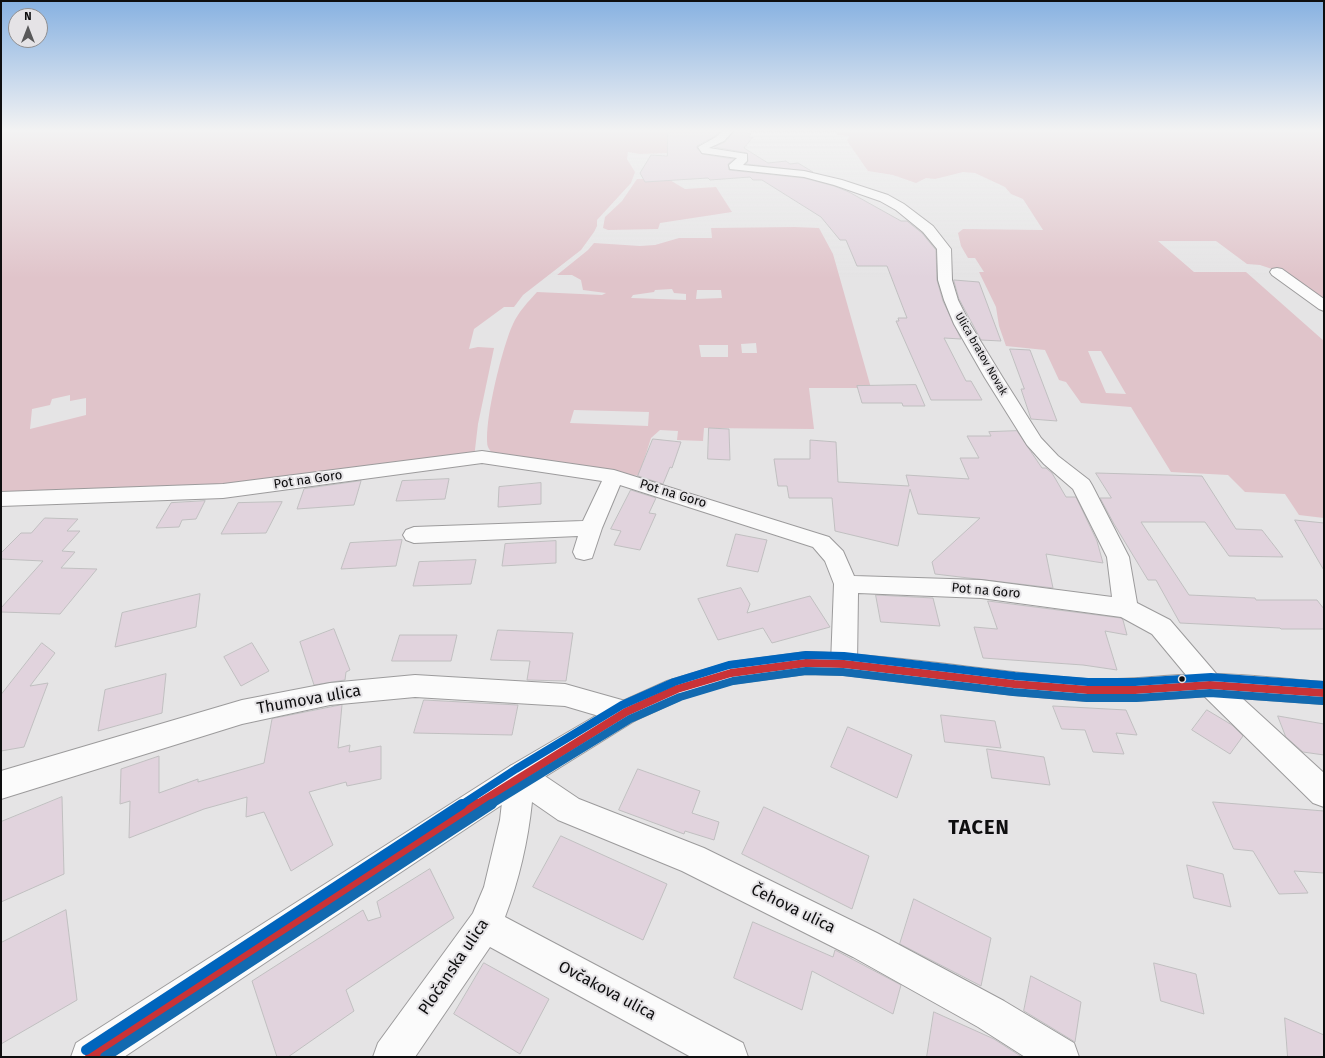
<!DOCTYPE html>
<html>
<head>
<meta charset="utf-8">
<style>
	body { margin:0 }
	#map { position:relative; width:1325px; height:1058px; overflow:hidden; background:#e5e4e5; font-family:"Fira Sans",sans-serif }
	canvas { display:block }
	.frame { position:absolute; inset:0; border:2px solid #0e0e0f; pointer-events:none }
	.north { position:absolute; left:8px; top:8px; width:40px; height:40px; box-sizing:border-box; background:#e5e3e6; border:1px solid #8f8e90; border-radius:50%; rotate:0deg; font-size:11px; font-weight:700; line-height:16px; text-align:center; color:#0e0e0f }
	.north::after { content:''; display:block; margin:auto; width:14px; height:18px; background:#59595a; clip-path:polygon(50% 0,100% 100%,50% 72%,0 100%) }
</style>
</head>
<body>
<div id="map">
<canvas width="1325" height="1058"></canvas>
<div class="frame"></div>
<div class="north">N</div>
</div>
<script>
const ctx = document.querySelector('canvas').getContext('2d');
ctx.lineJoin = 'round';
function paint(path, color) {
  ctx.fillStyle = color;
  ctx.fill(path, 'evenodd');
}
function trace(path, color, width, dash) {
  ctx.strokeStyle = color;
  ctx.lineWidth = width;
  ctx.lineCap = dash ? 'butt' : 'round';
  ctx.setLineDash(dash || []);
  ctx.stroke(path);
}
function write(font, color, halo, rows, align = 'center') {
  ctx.font = font + ' "Fira Sans",sans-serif';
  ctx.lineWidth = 4;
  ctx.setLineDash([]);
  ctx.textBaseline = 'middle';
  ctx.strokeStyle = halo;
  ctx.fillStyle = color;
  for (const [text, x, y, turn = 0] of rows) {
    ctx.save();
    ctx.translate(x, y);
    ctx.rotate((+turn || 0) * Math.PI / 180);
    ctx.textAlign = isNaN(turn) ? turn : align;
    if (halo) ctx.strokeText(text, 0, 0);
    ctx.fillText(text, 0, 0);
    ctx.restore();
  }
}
paint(new Path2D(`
	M1,130H725L708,136L716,138L712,141H701L669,153L640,154L628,152L627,159L635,172L631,183L597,220V226L594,232L581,250L523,295L514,307H504L474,329L469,349L478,347L494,348L478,424L474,458L226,490L1,500ZM70,395V401L86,398V415L30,429L32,409L50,405L52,399Z
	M837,130H1324V302L1278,271L1260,265L1247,264L1216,241H1158L1194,272H1246L1324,341V518L1299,515L1285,494L1245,492L1228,475L1171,472L1131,407L1081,403L1066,382L1059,380L1045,350L1006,346L999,326L996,307L979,272H984L975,258H968L961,246L958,233L963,229L1043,230L1023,199L1011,194L1005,187L975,173L963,172L935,179L926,178L916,183L893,175L868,171L847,141L849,136L837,135ZM1088,351H1101L1126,394L1106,393Z
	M637,179H668L685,189L716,187L732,212L660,223L658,229L608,230L603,228L605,217L622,201Z
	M794,227L819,228L833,254L871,388H809L814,429L704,428L703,441L677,440L678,431L660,430L651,438L639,476L493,454C491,452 489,449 488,447C483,424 503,345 513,324C519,311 528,302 537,292L602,295L606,293L583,290L581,280L572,275H557L588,250L594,243L640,246L655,245L679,238H712L711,228ZM672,289L674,293L686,294V300L631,298L633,295L654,292L655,290ZM697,290H721L722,298L696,299ZM756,343L757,353H742L741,344ZM699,345H728V357H701ZM574,410L649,412L648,426L570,423Z`), '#e0c4ca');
const building = new Path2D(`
	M668,130H721L715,136L697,146V148L702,154L734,159L728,164L729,170L804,178L834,186L849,192L901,221H907L922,233L936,250L937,280L943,301L961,339L944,338L966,381H971L982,400H931L896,321H899L898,318H907L887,266H857L846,240H840L821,217L762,180H753L750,177L710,180L708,178L645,182L640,173L651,155L667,156Z
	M735,130H749L747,133H751L749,137H753L744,148L768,163L786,161L790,164L798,163L813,172L746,164L748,161L747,153L714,147L725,142Z
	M954,280L979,282L1001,341L981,340L959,299Z
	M1010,349L1030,350L1057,421L1031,419L1021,389H1024Z
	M916,385L925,406H903L902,403H862L857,386Z
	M709,428L729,429L730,460L708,459Z
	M1017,431L1042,468H1046L1052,473L1066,497H1076L1097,541L1103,563L1046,554L1053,588L935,574L932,562L980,518L918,514L910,489L898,546L835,531L832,498H789L787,486H778L774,459H810V440L836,442L838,482L909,486L906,475L969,479L960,458H979L967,436H991L989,432Z
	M653,439L681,442L672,468L670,467L663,484L638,476Z
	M1096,473L1202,476L1236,529L1262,530L1283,557L1229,556L1205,522H1141L1189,595L1255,598L1256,600H1317L1324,609V629H1281L1280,628L1180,623L1156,580H1148L1114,524L1100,498H1111Z
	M449,479L445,499L396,501L402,481Z
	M361,481L354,505L297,509L304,489Z
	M541,483V504L498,507L499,487Z
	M631,490L656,498L649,513L656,514L640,550L614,545L621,531L611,529Z
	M205,501L196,519L182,520L179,527L156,528L171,503Z
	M282,502L266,533L221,534L238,503Z
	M45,518L78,519L67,531H80L62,551L75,552L61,568L97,569L60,614L1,612V608L43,561L1,559V553L21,533H31Z
	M1295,520L1324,523V570Z
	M736,534L767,540L758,572L727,566Z
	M402,540L396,566L341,569L350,543Z
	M556,541V563L502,566L505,544Z
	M476,560L471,584L413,586L419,562Z
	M741,588L750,604L747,613L810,596L830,627L772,643L763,628L718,640L698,599Z
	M200,594L196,627L115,647L122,613Z
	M876,595L933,598L940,626L881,622Z
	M988,601L1121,618L1123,620L1127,635L1105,631L1117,670L1083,665L983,658L974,627L997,629Z
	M334,629L350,670L346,672L345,680L314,685L300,642Z
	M498,630L573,633L566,681L527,680L530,661L491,660Z
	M400,635H457L451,661H392Z
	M42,643L55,653L30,686L48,683L24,747L1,751V695Z
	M252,643L269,671L241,686L224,657Z
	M166,674L162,713L98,731L105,690Z
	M424,700L518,705L512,735L414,733Z
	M342,705L338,748L350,745L349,752L381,746V779L347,786L346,782L309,792L333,845L291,871L264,812L246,817L247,797L204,809L129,838L130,801L120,804L121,769L159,756V793L198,779V782L264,763L272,719Z
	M1053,706L1126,710L1137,735L1116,733L1124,754L1093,752L1085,730L1062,729Z
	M1207,710L1232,725L1243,736L1230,754L1192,730Z
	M941,715L995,721L1001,748L945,742Z
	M1278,716L1324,724V755L1303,752L1286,737Z
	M848,727L912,755L897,798L831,767Z
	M987,749L1044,757L1050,785L992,778Z
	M638,769L700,791L692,813L719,822L714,840L685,831L684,834L619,810Z
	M62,797L64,874L1,902V822Z
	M1213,802L1324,811V873L1294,871L1308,893L1279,894L1253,851L1234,849Z
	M764,807L869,856L852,909L742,854Z
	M561,836L667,884L643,940L533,887Z
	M1187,865L1223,874L1231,907L1194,898Z
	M430,869L454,918L346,990L354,1011L288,1057H277L252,981L363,910L368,921L381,917L377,902Z
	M914,899L991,938L981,986L900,944Z
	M66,910L77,1000L1,1044V943Z
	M753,922L833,957L835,950L901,985L893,1014L812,971L802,1010L734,978Z
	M484,963L549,999L520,1054L454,1014Z
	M1154,963L1196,974L1204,1014L1161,1001Z
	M1031,976L1081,1002L1075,1042L1024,1011Z
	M934,1012L994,1039L1022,1057H927Z
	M1285,1018L1324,1035V1057H1288Z`);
paint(building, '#e1d3dd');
trace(building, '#c0bfc0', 1);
const minor = new Path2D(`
	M723,130H734L724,141L709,148L747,154V161L743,165L804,171L842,180L888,195L904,204L933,226L951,249L952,280L958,300L970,324L1003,378L1041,438L1058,456L1089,480L1092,485L1129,557L1137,603L1170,620L1219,677L1324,773V807L1313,803L1201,693L1152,634L1121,617L981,598L858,593L857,664L853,671L844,675L835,671L831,664L834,584L825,561L813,547L620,485L602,528L592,558L584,560L576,558L573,552L578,536L414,543L406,540L403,535L406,530L414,527L583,521L602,481L482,463L223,498L1,506V492L223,484L482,451L614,470L829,537L843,551L854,576L981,580L1112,597L1107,557L1073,489L1044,464L1027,445L985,378L954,324L944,300L938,280L937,249L923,232L896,210L880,201L834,185L804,177L730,169L729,165L737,158L702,153L698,147L716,137Z
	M1277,268L1282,269L1324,299V311L1319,309L1272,275L1270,272L1272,269Z
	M415,675L565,684L636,704L640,712L636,720L626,724L565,706L415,697L330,705L242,724L1,799V771L242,700L330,683Z
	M520,762L530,766L579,799L704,848L877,933L1004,1001L1074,1043L1079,1057H1025L978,1027L853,957L682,871L558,820L532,802C528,841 519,880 505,917L743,1043L748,1057H691L490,947L415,1057H373L378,1043L473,913L484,887L500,820L505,776L510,766Z`);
const major = new Path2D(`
	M806,652C899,655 992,672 1086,679C1127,681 1168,674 1209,674C1247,674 1286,679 1324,682V704L1210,696L1135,701H1088L1014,695L844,675L806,674L731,684L684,698L636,720L530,786L124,1057H71L76,1043L510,766L616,704L667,681L731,662Z`);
trace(minor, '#9c9b9c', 2);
trace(major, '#9c9b9c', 2);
paint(minor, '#fbfbfb');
paint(major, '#fbfbfb');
trace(new Path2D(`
	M476,805L626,712L677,689L731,673L806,663L844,664L1014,684L1088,690H1135L1210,685L1324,693`), '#c93337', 8);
trace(new Path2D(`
	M90,1057L477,804`), '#c93337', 10);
trace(new Path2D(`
	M490,805L630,719L680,697L733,681L806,671L843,672L1013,692L1087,698H1136L1210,693L1323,701`), '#136ab0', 8);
trace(new Path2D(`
	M105,1057L492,804`), '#136ab0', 10);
trace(new Path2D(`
	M461,805L516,769L622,705L674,682L729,665L806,655L844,656L1015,676L1088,682H1135L1211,677L1324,685`), '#0065bd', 8);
trace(new Path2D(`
	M86,1050L462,804`), '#0065bd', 10);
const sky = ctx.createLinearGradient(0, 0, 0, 278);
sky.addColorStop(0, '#87b1e1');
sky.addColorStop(0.47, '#f3f3f3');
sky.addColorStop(1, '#f3f3f300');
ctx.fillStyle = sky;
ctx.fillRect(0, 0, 1325, 278);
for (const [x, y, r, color] of [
	[1182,679,3.5,"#0e0e0f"]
]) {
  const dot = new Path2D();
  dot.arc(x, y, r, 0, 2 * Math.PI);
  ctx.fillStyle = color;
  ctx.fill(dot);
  trace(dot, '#e5e3e6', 1.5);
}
write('11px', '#0e0e0f', '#e5e3e6', [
	["Ulica bratov Novak",981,354,60]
]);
write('13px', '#0e0e0f', '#e5e3e6', [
	["Pot na Goro",308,480,-8],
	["Pot na Goro",673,494,17],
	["Pot na Goro",986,591,5]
]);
write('16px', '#0e0e0f', '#e5e3e6', [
	["Thumova ulica",309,700,-10],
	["Čehova ulica",793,909,26],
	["Pločanska ulica",454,967,-56],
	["Ovčakova ulica",607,991,28]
]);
ctx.letterSpacing = '1px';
write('bold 20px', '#0e0e0f', '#e5e3e6', [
	["TACEN",979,828]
]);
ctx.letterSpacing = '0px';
</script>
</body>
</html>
